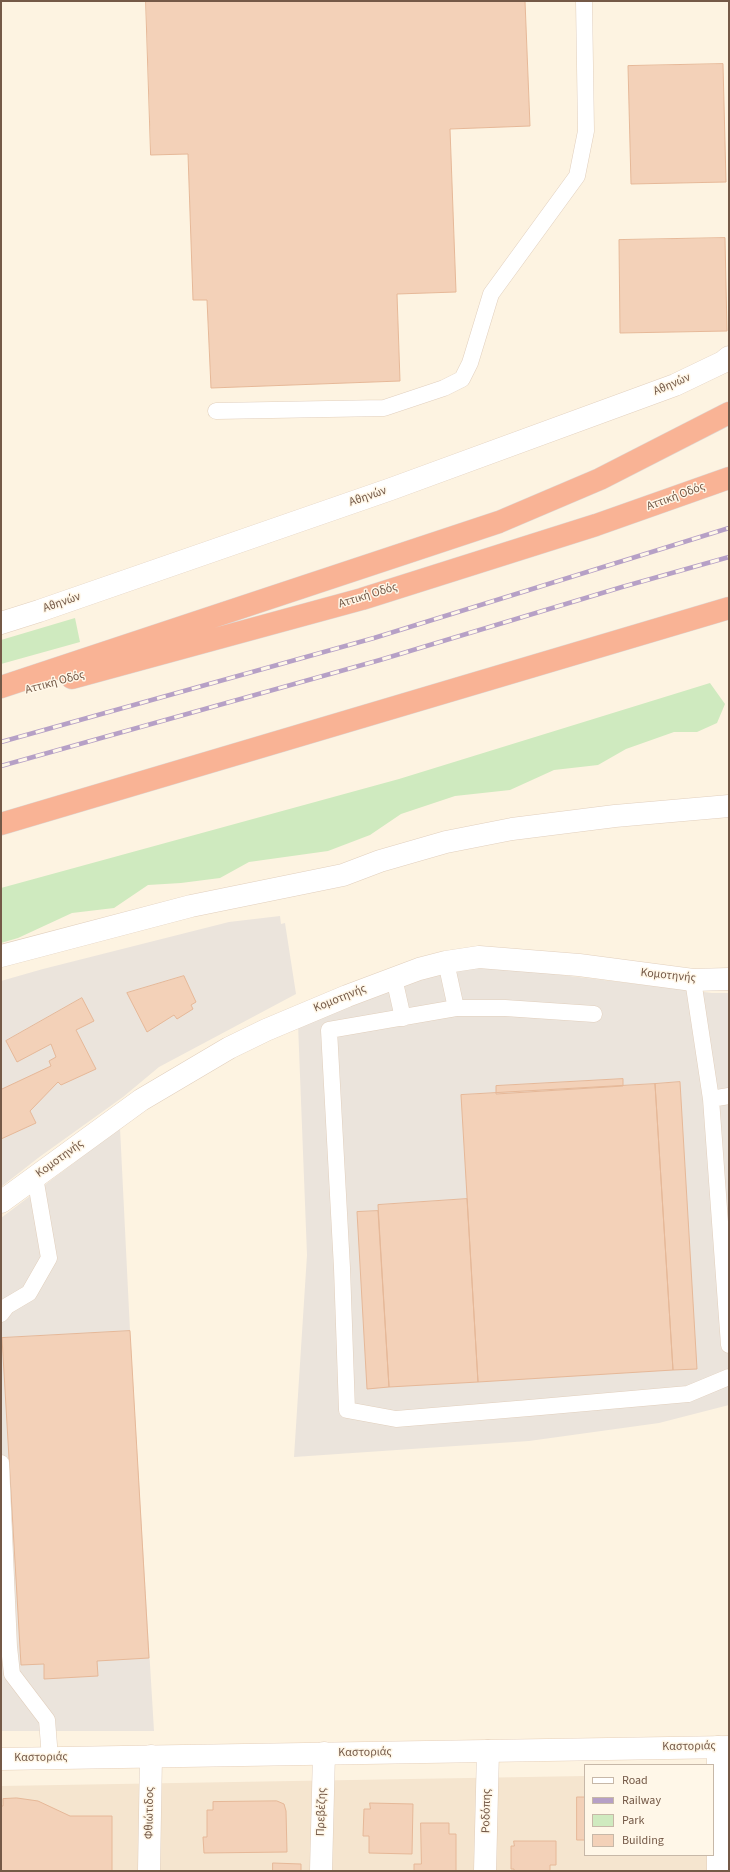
<!DOCTYPE html>
<html>
<head>
<meta charset="utf-8">
<style>
	body { margin:0 }
	#map { position:relative; width:730px; height:1872px; overflow:hidden; background:#fdf3e1; font-family:"Source Sans 3",sans-serif }
	canvas { display:block }
	.frame { position:absolute; inset:0; border:2px solid #745947; pointer-events:none }
	.legend { position:absolute; left:584px; top:1764px; width:130px; height:92px; box-sizing:border-box; background:#fff7e8; border:1px solid #c7b8a8; margin:0; padding:5px 7px; list-style:none; font-size:12px; color:#745947 }
	.legend li { display:flex; align-items:center; gap:8px; height:20px }
	.legend b { width:20px; border:1px solid #c7b8a8 }
</style>
</head>
<body>
<div id="map">
<canvas width="730" height="1872"></canvas>
<div class="frame"></div>
<ul class="legend">
<li><b style="height:5px;background:#fff"></b>Road</li>
<li><b style="height:5px;background:#b6a0c6"></b>Railway</li>
<li><b style="height:11px;background:#cfeabf"></b>Park</li>
<li><b style="height:11px;background:#f3d1b8"></b>Building</li>
</ul>
</div>
<script>
const ctx = document.querySelector('canvas').getContext('2d');
ctx.lineJoin = 'round';
function paint(path, color) {
  ctx.fillStyle = color;
  ctx.fill(path, 'evenodd');
}
function trace(path, color, width, dash) {
  ctx.strokeStyle = color;
  ctx.lineWidth = width;
  ctx.lineCap = dash ? 'butt' : 'round';
  ctx.setLineDash(dash || []);
  ctx.stroke(path);
}
function write(font, color, halo, rows, align = 'center') {
  ctx.font = font + ' "Source Sans 3",sans-serif';
  ctx.lineWidth = 3;
  ctx.setLineDash([]);
  ctx.textBaseline = 'middle';
  ctx.strokeStyle = halo;
  ctx.fillStyle = color;
  for (const [text, x, y, turn = 0] of rows) {
    ctx.save();
    ctx.translate(x, y);
    ctx.rotate((+turn || 0) * Math.PI / 180);
    ctx.textAlign = isNaN(turn) ? turn : align;
    if (halo) ctx.strokeText(text, 0, 0);
    ctx.fillText(text, 0, 0);
    ctx.restore();
  }
}
paint(new Path2D(`
	M585,1776V1855H713L729,1871H1V1786Z`), '#f5e5cf');
paint(new Path2D(`
	M280,916L281,924L285,923L296,994L159,1067L123,1097L38,1158L1,1187V981L43,969L229,922Z
	M486,966L712,993H729V1405L659,1423L529,1441L294,1457L307,1255L298,1024L413,980Z
	M120,1128L130,1331L154,1731H1V1218Z`), '#ebe4dc');
paint(new Path2D(`
	M75,618L80,642L1,664V640Z
	M710,683L725,704L717,723L697,732H674L626,749L598,765L554,770L510,790L455,796L401,814L370,835L328,851L249,862L220,878L181,883L148,885L114,908L72,913L18,938L1,943V888L399,779Z`), '#cfeabf');
const building = new Path2D(`
	M146,1H525L530,126L450,129L456,292L397,294L400,381L211,388L207,300H193L188,154L151,155Z
	M723,64L726,182L631,184L628,66Z
	M725,238L727,331L620,333L619,240Z
	M184,976L196,1002L191,1005L193,1009L177,1019L174,1015L147,1032L127,993Z
	M82,998L94,1021L76,1030L96,1069L61,1085L58,1082L30,1111L36,1123L1,1139V1088L2,1089L51,1066L49,1061L56,1057L51,1044L17,1062L6,1041Z
	M623,1079V1086L496,1094V1086Z
	M680,1082L697,1369L673,1370L655,1084Z
	M655,1084L673,1370L478,1382L461,1095Z
	M467,1199L478,1382L389,1387L378,1205Z
	M378,1211L389,1387L367,1389L357,1212Z
	M130,1331L149,1658L97,1661L98,1676L44,1679V1664L21,1665L2,1338Z
	M577,1797H585V1840H577Z
	M17,1798L38,1801L70,1816H112V1871H1V1806H3V1799Z
	M277,1801L284,1804L286,1811L287,1852L204,1853L203,1837H207V1810H213V1802Z
	M370,1803L413,1804L412,1854L369,1853V1836H363L364,1809H370Z
	M421,1823H449V1834H456V1871H414V1864H421Z
	M514,1841H556V1865H550V1871H514V1869H511V1846H514Z
	M273,1863L301,1864V1871H273Z`);
paint(building, '#f3d1b8');
trace(building, '#e6b898', 1);
const lane = new Path2D(`
	M216,411L384,408L444,388L462,379L470,363L491,294L577,176L586,131L584,1
	M446,962L456,1008
	M394,978L403,1018
	M693,980L711,1099L729,1345
	M594,1014L505,1008H456L329,1030L342,1268L347,1410L396,1419L529,1408L688,1394L729,1377
	M711,1099L729,1096
	M1,1314L7,1306L29,1293L49,1258L35,1177
	M1,1463L9,1647L12,1674L47,1720L50,1758`);
const street = new Path2D(`
	M1,623L39,611L391,489L675,385L723,362L729,357
	M1,956L191,906L343,875L380,861L446,842L512,829L615,816L729,806
	M1,1202L141,1100L229,1048L266,1030L347,996L419,969L446,962L479,957L579,965L693,980L729,979
	M149,1871L151,1756
	M321,1871L324,1753
	M485,1871L488,1751
	M718,1871V1747`);
const secondary = new Path2D(`
	M1,1759L729,1747`);
const highway = new Path2D(`
	M72,678L362,599L596,525L729,478
	M1,687L499,522L600,479L729,413
	M1,824L729,608`);
trace(lane, '#e1cfbd', 17);
trace(street, '#e1cfbd', 23);
trace(secondary, '#e6d0ba', 23);
trace(highway, '#ded7d3', 23);
trace(lane, '#fff', 16);
trace(street, '#fff', 22);
trace(secondary, '#fff', 22);
trace(highway, '#f9b395', 22);
const rail = new Path2D(`
	M1,742L374,638L729,528
	M1,766L380,660L622,587L729,557`);
trace(rail, '#b6a0c6', 4.5);
trace(rail, '#fff7e8', 3, [9]);
write('12px', '#745947', '#fff7e8', [
	["Αθηνών",672,385,-23],
	["Αθηνών",368,497,-19],
	["Αττική Οδός",676,497,-20],
	["Αττική Οδός",368,596,-17],
	["Αθηνών",62,603,-19],
	["Αττική Οδός",55,683,-15],
	["Κομοτηνής",668,976,6],
	["Κομοτηνής",340,999,-22],
	["Κομοτηνής",60,1159,-36],
	["Καστοριάς",689,1747,-1],
	["Καστοριάς",365,1753,-1],
	["Καστοριάς",41,1758,-1],
	["Ροδόπης",487,1811,-89],
	["Πρεβέζης",322,1812,-88],
	["Φθιώτιδος",150,1813,-89]
]);
</script>
</body>
</html>
